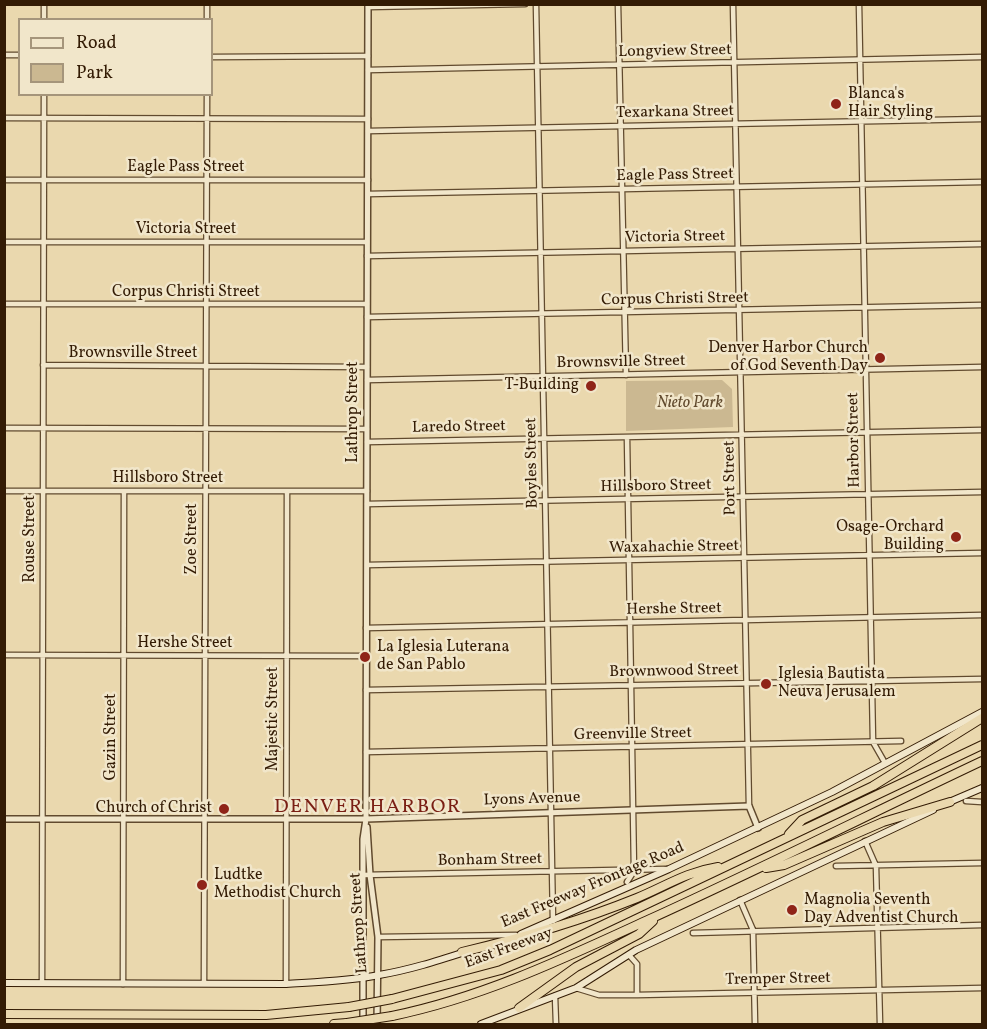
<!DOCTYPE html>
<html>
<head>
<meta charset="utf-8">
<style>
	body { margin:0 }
	#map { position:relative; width:987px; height:1029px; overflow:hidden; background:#ead8ae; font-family:Vollkorn,serif }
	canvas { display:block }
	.frame { position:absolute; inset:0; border:6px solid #331b04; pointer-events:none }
	.legend { position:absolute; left:18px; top:18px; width:195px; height:78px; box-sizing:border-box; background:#f1e6ca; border:2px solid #a5957b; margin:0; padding:8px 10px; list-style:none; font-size:18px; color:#331b04 }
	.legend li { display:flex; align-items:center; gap:12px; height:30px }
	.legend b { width:30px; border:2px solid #a5957b }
</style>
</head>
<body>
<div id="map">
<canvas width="987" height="1029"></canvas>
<div class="frame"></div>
<ul class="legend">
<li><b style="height:8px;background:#f1e6ca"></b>Road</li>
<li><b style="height:16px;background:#cbb891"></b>Park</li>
</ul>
</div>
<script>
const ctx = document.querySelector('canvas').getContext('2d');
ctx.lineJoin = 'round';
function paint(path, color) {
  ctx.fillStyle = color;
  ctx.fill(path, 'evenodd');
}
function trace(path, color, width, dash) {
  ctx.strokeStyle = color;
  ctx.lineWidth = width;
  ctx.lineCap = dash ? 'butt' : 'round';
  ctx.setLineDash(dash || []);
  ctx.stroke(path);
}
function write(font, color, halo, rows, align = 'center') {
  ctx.font = font + ' Vollkorn,serif';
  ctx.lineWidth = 5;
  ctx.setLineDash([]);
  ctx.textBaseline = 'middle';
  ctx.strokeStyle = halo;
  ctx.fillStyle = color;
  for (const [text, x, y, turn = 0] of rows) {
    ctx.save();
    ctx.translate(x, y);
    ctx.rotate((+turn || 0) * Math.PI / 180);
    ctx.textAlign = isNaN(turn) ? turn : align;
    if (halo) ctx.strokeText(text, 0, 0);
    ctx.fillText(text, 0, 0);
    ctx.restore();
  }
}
paint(new Path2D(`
	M722,380L732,389L733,427L626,431V381Z`), '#cbb891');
const minor = new Path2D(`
	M207,4V20
	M536,4L553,921
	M618,4L626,375
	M733,4L749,806
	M859,4L873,742L885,763
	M368,7L525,4
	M44,20V4
	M4,55H20
	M212,57L368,56
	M368,70L982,57
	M4,118L368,119
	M368,131L982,119
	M4,180H368
	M368,194L982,182
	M4,242H367
	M367,256L982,244
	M4,304H367
	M367,317L982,305
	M43,365L367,367
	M367,380L982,367
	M4,428L367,429
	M627,437L634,871L627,882
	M367,442L982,430
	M4,491H367
	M367,504L982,492
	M367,565L982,553
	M366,628L982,615
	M4,655L365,656
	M366,690L982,679
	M366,752L901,741
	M966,801L982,802
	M865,841L876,866L880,1024
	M836,866L982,863
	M363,875L666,869
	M740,900L753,930L755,1024
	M693,933L982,925
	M378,937L516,935
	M629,955L637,964V995
	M42,983L44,94
	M204,983L207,94
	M123,984L124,491
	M286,984L287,491
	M576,988L599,995H637L982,988
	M555,996L556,1024`);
const tertiary = new Path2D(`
	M4,819H366L749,806L758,828
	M367,827L370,875L378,937L377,1024
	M363,1024V839L366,819L368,4`);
const secondary = new Path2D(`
	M947,803L982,788
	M521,934L669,869L832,792L982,712
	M4,983L286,984C317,982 349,981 379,975C409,970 437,961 465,952
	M481,1024L576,988L636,950L933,810`);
const motorway = new Path2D(`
	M789,834L802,820L873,786L982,718
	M766,868L784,865L883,822L950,802
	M462,952C522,938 580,921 637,898C666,886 686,872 718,867
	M392,999L501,970L550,950L982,745
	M519,1008L576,967L639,934L653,921
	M4,1014L266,1015L349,1007
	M392,1016C484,997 565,958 650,919C762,868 872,813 982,761
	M334,1024L347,1023`);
trace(minor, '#614a2e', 7);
trace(tertiary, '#614a2e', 8);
trace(secondary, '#331b04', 8);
trace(motorway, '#331b04', 10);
trace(minor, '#f1e6ca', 4.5);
trace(tertiary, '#f1e6ca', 5);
trace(secondary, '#f1e6ca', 6);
trace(motorway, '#ead8ae', 8);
const motorwayBridge = new Path2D(`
	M349,1007L392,999
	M347,1023L392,1016`);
trace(motorwayBridge, '#331b04', 10, []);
trace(motorwayBridge, '#ead8ae', 8);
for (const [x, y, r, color] of [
	[836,104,6,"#8f2418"],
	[880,358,6,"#8f2418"],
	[591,386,6,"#8f2418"],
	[956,537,6,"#8f2418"],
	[365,657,6,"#8f2418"],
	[766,684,6,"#8f2418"],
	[224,809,6,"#8f2418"],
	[202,885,6,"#8f2418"],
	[792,910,6,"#8f2418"]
]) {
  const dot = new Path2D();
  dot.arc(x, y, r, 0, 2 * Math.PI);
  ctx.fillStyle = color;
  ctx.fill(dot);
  trace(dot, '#f1e6ca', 2);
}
write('16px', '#331b04', '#f1e6ca', [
	["Longview Street",675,52,-1],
	["Texarkana Street",675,113,-1],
	["Eagle Pass Street",186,168],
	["Eagle Pass Street",675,176,-1],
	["Victoria Street",186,230],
	["Victoria Street",675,238,-1],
	["Corpus Christi Street",186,293],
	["Corpus Christi Street",675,300,-1],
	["Brownsville Street",133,354],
	["Brownsville Street",621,363,-1],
	["Lathrop Street",354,412,-90],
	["Laredo Street",459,428,-1],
	["Harbor Street",855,440,-91],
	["Boyles Street",533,463,-91],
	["Port Street",731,478,-91],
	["Hillsboro Street",168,479],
	["Hillsboro Street",656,487,-1],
	["Rouse Street",31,539,-90],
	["Zoe Street",193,539,-90],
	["Waxahachie Street",674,548,-1],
	["Hershe Street",674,610,-1],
	["Hershe Street",185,644],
	["Brownwood Street",674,672,-1],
	["Majestic Street",274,719,-90],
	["Greenville Street",633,735,-1],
	["Gazin Street",112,737,-90],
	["Lyons Avenue",532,800,-2],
	["Bonham Street",490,861,-1],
	["East Freeway Frontage Road",593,886,-23],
	["Lathrop Street",360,923,-94],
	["East Freeway",509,949,-20],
	["Tremper Street",778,980,-1]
]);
write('16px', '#331b04', '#f1e6ca', [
	["Blanca's",848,95],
	["Hair Styling",848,113],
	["Denver Harbor Church",868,349,"right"],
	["of God Seventh Day",868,367,"right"],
	["T-Building",579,386,"right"],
	["Osage-Orchard",944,528,"right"],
	["Building",944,546,"right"],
	["La Iglesia Luterana",377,648],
	["de San Pablo",377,666],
	["Iglesia Bautista",778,675],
	["Neuva Jerusalem",778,693],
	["Church of Christ",212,809,"right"],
	["Ludtke",214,876],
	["Methodist Church",214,894],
	["Magnolia Seventh",804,901],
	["Day Adventist Church",804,919]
], 'left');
write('italic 16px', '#614a2e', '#f1e6ca', [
	["Nieto Park",690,404]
]);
ctx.letterSpacing = '1.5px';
write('20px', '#7a1f14', '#f1e6ca', [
	["DENVER HARBOR",368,808]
]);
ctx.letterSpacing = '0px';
</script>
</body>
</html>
